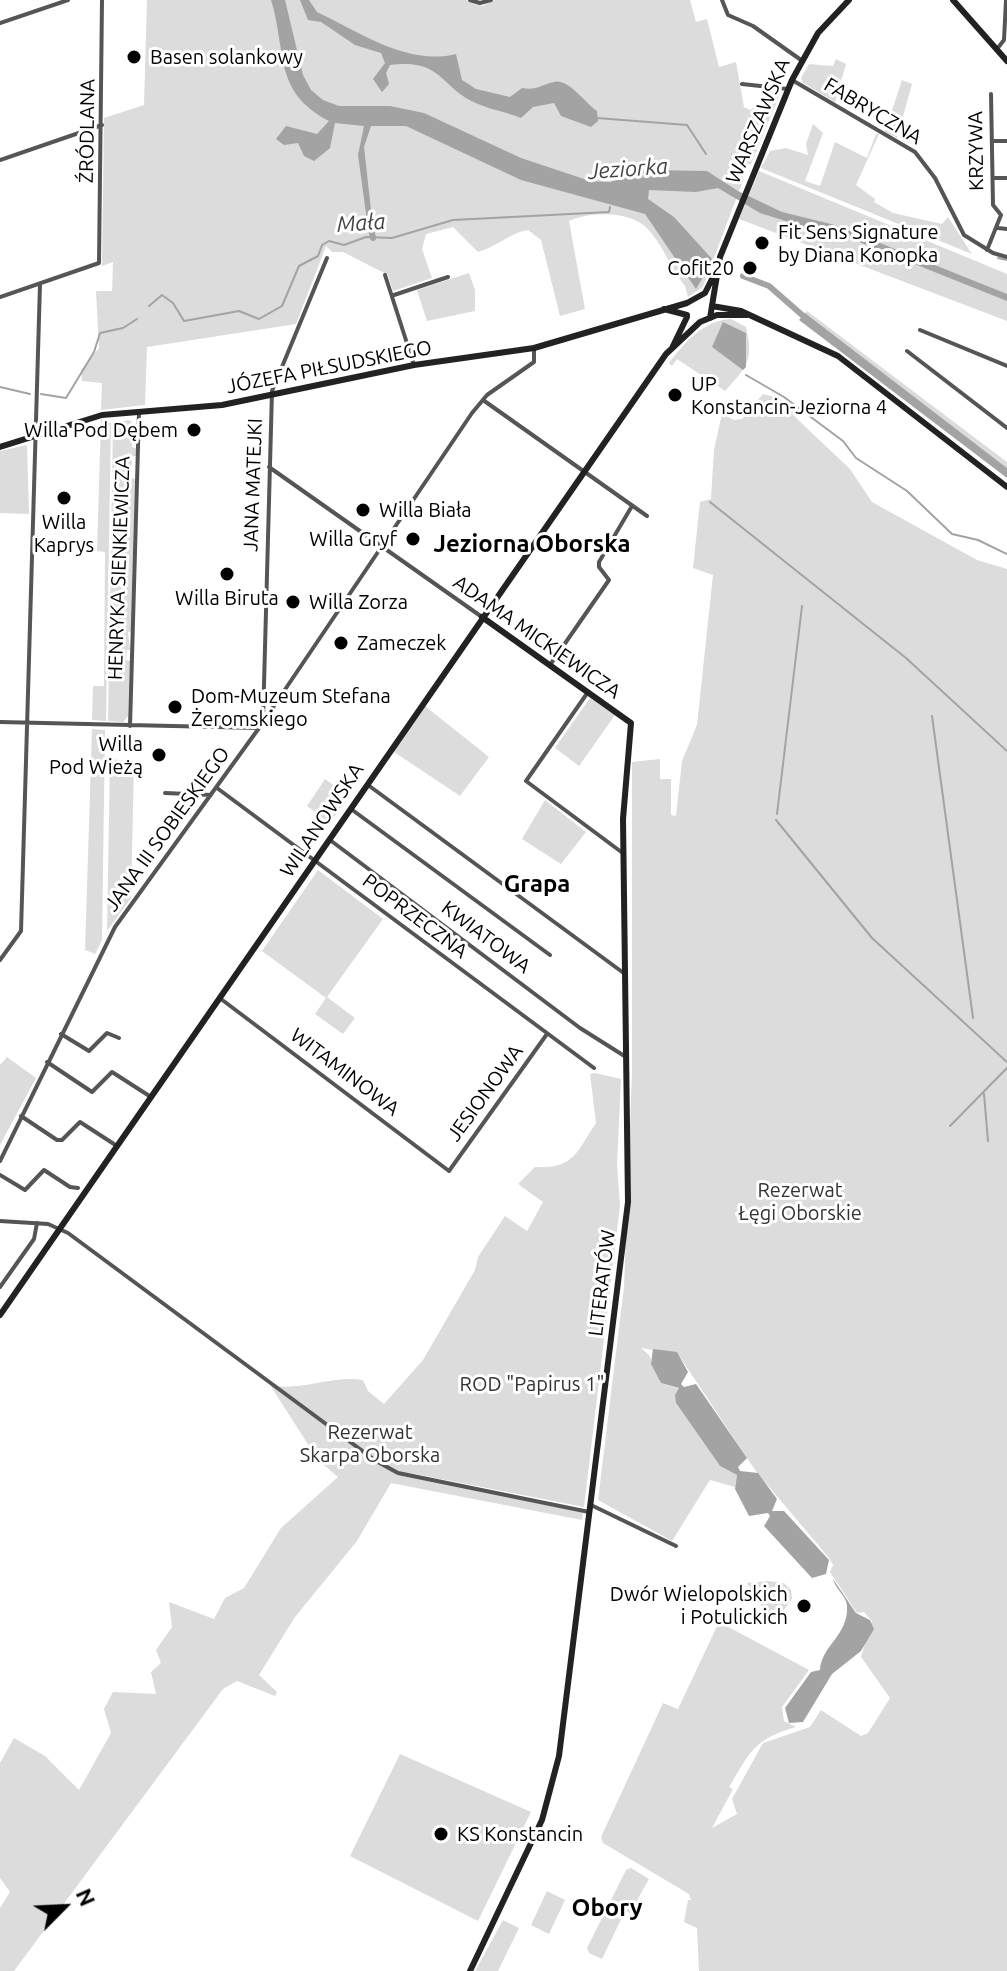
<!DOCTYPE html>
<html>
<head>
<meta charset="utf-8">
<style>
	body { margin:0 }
	#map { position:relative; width:1007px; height:1971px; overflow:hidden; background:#fff; font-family:Ubuntu,sans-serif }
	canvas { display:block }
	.north { position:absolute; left:24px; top:1867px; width:80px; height:80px; -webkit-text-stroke:6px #fff; paint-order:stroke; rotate:66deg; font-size:22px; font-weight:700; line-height:32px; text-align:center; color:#000 }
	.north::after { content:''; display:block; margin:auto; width:28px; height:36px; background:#000; clip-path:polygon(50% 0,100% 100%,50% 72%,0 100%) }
</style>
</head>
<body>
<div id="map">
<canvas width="1007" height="1971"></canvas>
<div class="north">N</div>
</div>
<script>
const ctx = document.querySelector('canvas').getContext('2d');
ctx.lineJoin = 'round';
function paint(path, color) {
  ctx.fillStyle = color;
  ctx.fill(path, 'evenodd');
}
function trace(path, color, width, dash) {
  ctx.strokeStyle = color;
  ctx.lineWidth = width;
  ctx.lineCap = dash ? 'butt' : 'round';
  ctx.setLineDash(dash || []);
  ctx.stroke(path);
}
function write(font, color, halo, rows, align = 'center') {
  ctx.font = font + ' Ubuntu,sans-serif';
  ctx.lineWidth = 6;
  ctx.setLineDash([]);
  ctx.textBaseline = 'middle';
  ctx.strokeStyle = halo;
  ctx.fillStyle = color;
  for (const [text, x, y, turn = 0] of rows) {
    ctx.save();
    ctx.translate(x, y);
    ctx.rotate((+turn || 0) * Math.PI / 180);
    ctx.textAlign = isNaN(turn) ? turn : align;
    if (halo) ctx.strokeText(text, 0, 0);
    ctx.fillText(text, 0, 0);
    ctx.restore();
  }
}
paint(new Path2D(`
	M147,0H466L482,6L495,0H690L696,22L707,19L719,67L736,62L744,107L750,110L770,96L768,88L778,89L780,94L751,164L743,165V181L703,287L688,297L685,286C672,270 658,235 642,224C623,211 588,212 569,221L585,309L560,316L541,240L528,230C512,232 496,247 478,252L453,227L426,234L422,249L432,278L393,291L388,275L343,252H332L326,246L296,324L147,347L145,405L101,410L102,383L82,381L81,370L99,348L96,291H112L113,262L102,266L104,118L144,105Z
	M836,59L846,64L835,102L803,83L801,78L809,64L833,66Z
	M902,80L912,84L897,138L885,132Z
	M813,124L823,133L805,181L820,186L835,142L867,158L876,134H879L856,185L875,199L874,202L893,213L942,224L948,217L972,254L761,168L770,151L786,148L808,155L806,144Z
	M759,171L1007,274V321L739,219Z
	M469,273L475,290V311L427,321L417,290Z
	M807,311L1007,462V468L805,313Z
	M731,319L746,327C754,360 747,367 725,391L677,359L672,366L669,363C685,342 704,320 731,319Z
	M763,394L779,398L797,414L795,417L850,469L872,502L977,560L1007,569V1971H699L697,1928L684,1922L688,1900H691L689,1894L603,1843L601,1837L663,1703L678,1709L719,1622L809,1670L782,1707L784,1721L796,1727C754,1739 750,1752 729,1787L733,1789L712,1828L737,1814L732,1799L763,1743L810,1727L821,1710L861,1736L868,1733L890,1698L861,1657L872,1621L864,1612L857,1613L830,1572L833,1565L829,1558L755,1470L678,1354L641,1348L649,1355L661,1383L680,1389L676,1394V1403L720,1466L737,1475L735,1487L710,1480L672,1541L598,1500L624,1287L632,1073V762L660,759V779H671V815L676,816L682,761L697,725L713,575L693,568L700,502L711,499L714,449L722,414L734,420L742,419Z
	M101,419L111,423L106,721L92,720L93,686H104L105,552L97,551Z
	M129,420L134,424L132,447L136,448V456H132L131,478L135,479L131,631L128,632L130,650H127L126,660L130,661L128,716L123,722L108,721L113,423Z
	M27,445L29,514L0,513V451Z
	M590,698L615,715L579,766L555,748Z
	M425,706L489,757L460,796L394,752Z
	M92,729L105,730L102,940L95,954L85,950Z
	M110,759L134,762L131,898L107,931Z
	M325,779L349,796L330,823L307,806Z
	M545,800L586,832L561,864L522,839Z
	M318,870L383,919L327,997L355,1018L343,1034L315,1014L326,998L262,951Z
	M7,1057L36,1078L0,1145V1065Z
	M595,1073L621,1079L617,1165L620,1205L584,1507L410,1473L402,1474L583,1513L582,1520L391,1483L357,1541L295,1617L259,1675L277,1692L275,1696L237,1681L223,1689L14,1971H0V1908L10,1892L0,1878V1763L14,1738L45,1756L79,1790L111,1733L104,1709L113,1692L156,1694L151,1672L161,1663L156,1650L172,1627L169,1602L214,1619L225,1598L244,1588L281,1528L338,1477L318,1460L270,1385C301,1392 331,1375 363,1380L368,1391L384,1404L423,1360L475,1270L478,1257L505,1216L527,1231L543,1202L518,1184L535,1167C574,1169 576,1153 596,1123L590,1074Z
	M768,1581L784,1583L791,1590L792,1599L781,1614L765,1611L747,1583Z
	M400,1754L531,1812L478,1921L350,1856Z
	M631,1868L649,1879L630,1913L625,1911L602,1959L589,1953L587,1948L626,1870Z
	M547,1891L565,1900L549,1934L531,1925Z
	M503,1920L519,1928L498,1971H475Z`), '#dcdcdc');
paint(new Path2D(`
	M271,0H285L303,75L311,90L323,100L339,106H390L424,113L521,158L590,181L610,182L648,170L707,171L738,191L782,212L835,225L1007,294V301L837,233L808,228L760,213L718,188L696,192L649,190L648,199L674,217L713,260L696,289L645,214L521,180L406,126H371L364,147L373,228H368L358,155L364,126L335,123L330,148L314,161L304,156L298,143L284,145L276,139L286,126L317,134L329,121C273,92 287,52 271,0Z
	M300,0H309L317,12C361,33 408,66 456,54L462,80L476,89L510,97L522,88C537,91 540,85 554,82C568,78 585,103 597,111L598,121L591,127L561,116L554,103L533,107L521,118C507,112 492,110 478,104C439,88 444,58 390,65L386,73L389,84L382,92L373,79L385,63L381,53L355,45L321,22L308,20Z
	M805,313L1007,468V478L799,320Z
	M723,322L746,333V367L743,370L712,347Z
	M653,1349L677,1352L688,1372L681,1384L684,1387L696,1384L747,1458L738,1467L740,1471L758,1473L777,1499L772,1511H784L829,1560L826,1574L812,1578L764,1526L770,1516L768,1513L749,1516L735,1489L737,1475L720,1466L676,1403L675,1395L679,1388L661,1383L651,1364Z
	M833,1579L856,1613L870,1620L874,1629L861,1651L832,1674L803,1722L789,1723L785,1708L811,1672L820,1670C821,1646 849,1635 847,1606C847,1597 834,1587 833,1579Z`), '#a3a3a3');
trace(new Path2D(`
	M597,118L687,125L706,154
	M998,258L1007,260
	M149,306L162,295L173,303L184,321L239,311L259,319L282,306L299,266L318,256L322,245L329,241L344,245L366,237L392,238L453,220L609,212L610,207
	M746,375L784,397L843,441L856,458L907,491L952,534L978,540L1007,554
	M0,387L30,394
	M41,394L66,398L94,352L100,333L123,328L137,319
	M710,502L906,658L1007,751
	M932,716L973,1018
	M777,814L802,606
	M776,820L872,938L1007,1062
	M984,1094L988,1141
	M950,1126L1007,1068`), '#a3a3a3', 2);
trace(new Path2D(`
	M372,233L373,238
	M743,276L769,286L809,321`), '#a3a3a3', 6);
trace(new Path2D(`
	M470,0L480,3L491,0
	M722,0L728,15L753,26L801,60
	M0,23L68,0
	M997,49L1004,40L1006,0
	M792,80L915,152L935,178L964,235L993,253L1007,257
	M742,84L788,89
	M992,141H1007
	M0,160L102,125
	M993,178H1007
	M998,228L1007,229
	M987,250L1001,215L993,205L991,94
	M385,275L414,365
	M394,295L448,277
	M0,297L99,263L102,0
	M920,330L1007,366
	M907,351L1007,428
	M483,400L647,516
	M269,467L482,617
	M550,665L609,580L599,567V562L632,506
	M588,692L526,781L624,854
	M263,721L272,391L327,258
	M0,722L259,728
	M130,726L139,412
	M368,785L625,974
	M217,788L594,1068
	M165,793L211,795
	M351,809L550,955
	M330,840L580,1028L626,1057
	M0,960L21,931L40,284
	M221,999L449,1171L547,1034
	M61,1034L89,1051L107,1033L119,1038
	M47,1062L92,1092L112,1072L151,1097
	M21,1116L57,1140H62L80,1122L117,1146
	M0,1161L115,927L259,728L472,413L487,395L534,362V348
	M0,1175L25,1190L44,1170L70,1187L78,1188
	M0,1221L48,1224L68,1233L376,1461L398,1473L589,1512
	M0,1287L34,1239L37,1223
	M591,1505L676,1546`), '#555', 4);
trace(new Path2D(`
	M953,0L1007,61
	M712,306L741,311L838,356L1007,487
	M664,309L687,315
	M710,318L720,257L792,80L818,33L849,0
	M673,346L687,317
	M0,447L102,415L222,405L414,365L534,348L687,303L705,293L718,267
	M0,1315L666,354L700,322L717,315H747
	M470,1971L542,1820L559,1756L628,1202L623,819L631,723L482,617`), '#222', 6);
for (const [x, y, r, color] of [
	[134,57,8,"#000"],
	[762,243,8,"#000"],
	[750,268,8,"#000"],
	[675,395,8,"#000"],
	[194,430,8,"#000"],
	[64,498,8,"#000"],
	[363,510,8,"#000"],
	[413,539,8,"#000"],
	[227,574,8,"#000"],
	[293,602,8,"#000"],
	[341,643,8,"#000"],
	[175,707,8,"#000"],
	[159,755,8,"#000"],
	[804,1606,8,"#000"],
	[441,1834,8,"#000"]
]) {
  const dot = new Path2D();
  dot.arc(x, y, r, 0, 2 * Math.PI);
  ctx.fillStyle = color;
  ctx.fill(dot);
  trace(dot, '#fff', 3);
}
write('20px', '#000', '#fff', [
	["Basen solankowy",150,57],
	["Fit Sens Signature",778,232],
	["by Diana Konopka",778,255],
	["Cofit20",734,268,"right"],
	["UP",691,384],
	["Konstancin-Jeziorna 4",691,407],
	["Willa Pod Dębem",178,430,"right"],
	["Willa Biała",379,510],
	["Willa",64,522,"center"],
	["Kaprys",64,545,"center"],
	["Willa Gryf",397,539,"right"],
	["Willa Biruta",227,598,"center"],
	["Willa Zorza",309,602],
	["Zameczek",357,643],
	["Dom-Muzeum Stefana",191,696],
	["Żeromskiego",191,719],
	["Willa",143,744,"right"],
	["Pod Wieżą",143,767,"right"],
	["Dwór Wielopolskich",788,1594,"right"],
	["i Potulickich",788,1617,"right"],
	["KS Konstancin",457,1834]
], 'left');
write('20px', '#000', '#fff', [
	["FABRYCZNA",873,111,31],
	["WARSZAWSKA",758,121,-67],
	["ŹRÓDLANA",87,131,-89],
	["KRZYWA",976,151,-91],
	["JÓZEFA PIŁSUDSKIEGO",329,367,-11],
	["JANA MATEJKI",253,485,-88],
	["HENRYKA SIENKIEWICZA",119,568,-88],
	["ADAMA MICKIEWICZA",537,637,35],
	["WILANOWSKA",322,820,-56],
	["JANA III SOBIESKIEGO",167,829,-54],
	["POPRZECZNA",415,916,37],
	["KWIATOWA",486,937,37],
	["WITAMINOWA",345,1072,37],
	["JESIONOWA",485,1093,-54],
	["LITERATÓW",602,1283,-83]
]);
write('20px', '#333', '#fff', [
	["Rezerwat",800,1190],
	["Łęgi Oborskie",800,1213],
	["ROD \"Papirus 1\"",532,1384],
	["Rezerwat",370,1432],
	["Skarpa Oborska",370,1455]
]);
write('italic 22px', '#444', '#fff', [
	["Jeziorka",628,169,-4],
	["Mała",361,223,-4]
]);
write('bold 24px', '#000', '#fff', [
	["Jeziorna Oborska",532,544],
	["Grapa",537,884],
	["Obory",607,1908]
]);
</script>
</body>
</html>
